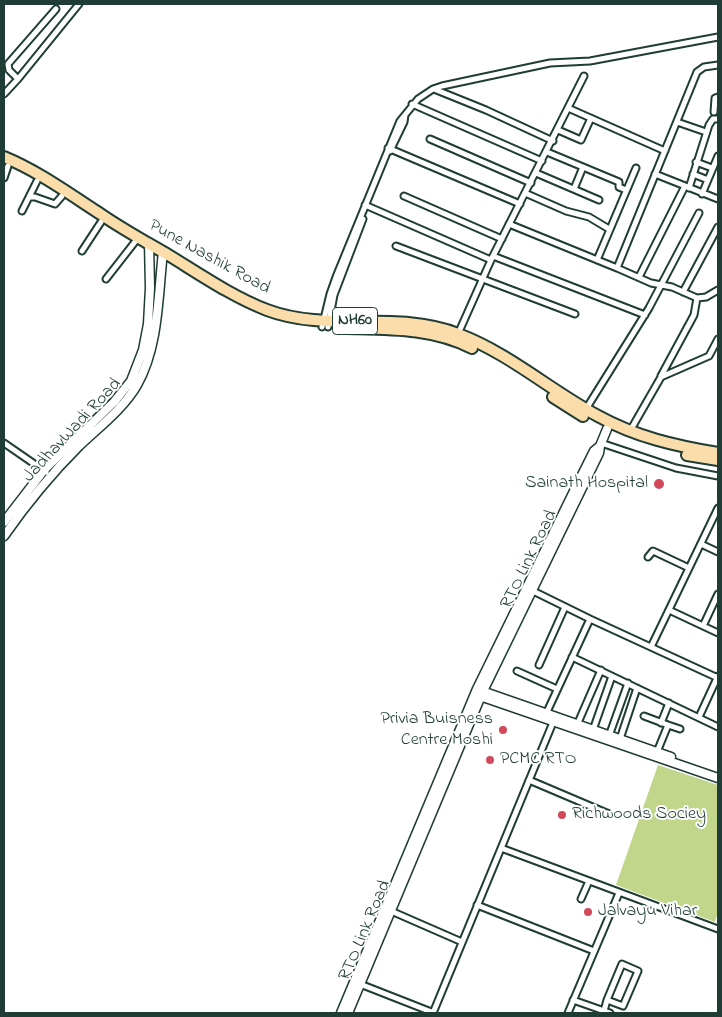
<!DOCTYPE html>
<html>
<head>
<meta charset="utf-8">
<style>
	body { margin:0 }
	#map { position:relative; width:722px; height:1017px; overflow:hidden; background:#fff; font-family:"Indie Flower",sans-serif }
	canvas { display:block }
	.frame { position:absolute; inset:0; border:5px solid #1f3d34; pointer-events:none }
</style>
</head>
<body>
<div id="map">
<canvas width="722" height="1017"></canvas>
<div class="frame"></div>
</div>
<script>
const ctx = document.querySelector('canvas').getContext('2d');
ctx.lineJoin = 'round';
function paint(path, color) {
  ctx.fillStyle = color;
  ctx.fill(path, 'evenodd');
}
function trace(path, color, width, dash) {
  ctx.strokeStyle = color;
  ctx.lineWidth = width;
  ctx.lineCap = dash ? 'butt' : 'round';
  ctx.setLineDash(dash || []);
  ctx.stroke(path);
}
function write(font, color, halo, rows, align = 'center') {
  ctx.font = font + ' "Indie Flower",sans-serif';
  ctx.lineWidth = 4;
  ctx.setLineDash([]);
  ctx.textBaseline = 'middle';
  ctx.strokeStyle = halo;
  ctx.fillStyle = color;
  for (const [text, x, y, turn = 0] of rows) {
    ctx.save();
    ctx.translate(x, y);
    ctx.rotate((+turn || 0) * Math.PI / 180);
    ctx.textAlign = isNaN(turn) ? turn : align;
    if (halo) ctx.strokeText(text, 0, 0);
    ctx.fillText(text, 0, 0);
    ctx.restore();
  }
}
paint(new Path2D(`
	M658,765L718,785V912L715,922L616,885Z`), '#c1d68b');
const street = new Path2D(`
	M718,65L704,67L697,72L617,268L651,283L672,287L697,298L706,297L718,290
	M18,79L9,70L8,64L56,9
	M434,89L486,110L553,141
	M4,94L18,79L79,4
	M412,104L542,161
	M568,108L665,151
	M714,112L715,98L718,97
	M677,122L706,132
	M558,130L581,140L591,118
	M430,139L531,183
	M388,148L520,204
	M390,151L404,122L405,115
	M547,152L619,182V187L626,190
	M696,162L712,168
	M536,173L599,200
	M655,174L718,199
	M693,174L708,180
	M4,178L8,166
	M689,188L709,125L713,119H718
	M574,189L583,167
	M525,193L566,211L589,217L609,229
	M702,194L718,156
	M404,196L502,239
	M29,197H35L55,204L62,196
	M365,205L491,260
	M22,211L37,181
	M509,224L617,268
	M396,246L575,314
	M82,251L101,222
	M493,256L645,315
	M597,260L636,168
	M639,277L685,186
	M106,279L138,238
	M683,292L718,227
	M322,327L330,294L336,277L400,121L418,99L433,89L442,86L550,63L590,61L718,37
	M328,327L334,295L363,219
	M458,334L491,260L584,76
	M661,376L694,315L697,298
	M586,409L649,308L699,213
	M630,431L661,377L709,356L718,339
	M4,443L46,472
	M601,443L676,468L718,476
	M701,544L718,552
	M648,557L653,551L689,568
	M529,589L590,619L718,678
	M669,610L718,633
	M703,626L718,594
	M651,647L718,508
	M572,657L718,727
	M539,665L565,607
	M517,671L557,689
	M546,714L590,619
	M644,716L668,725L657,752
	M699,717L718,676
	M661,723L669,703
	M577,725L601,670
	M668,725L680,729
	M593,730L612,676
	M609,736L628,683
	M620,739L637,688
	M529,780L609,814
	M501,848L718,929
	M581,899L589,881
	M477,905L594,951
	M391,911L462,942
	M360,984L434,1013
	M573,1000L610,1013
	M604,1011L607,1000L623,1006L638,971L622,964L607,1000
	M433,1013L554,720
	M568,1013L619,893`);
const secondary = new Path2D(`
	M4,522L44,470L114,402L131,381L143,350L148,324L150,288L149,243
	M4,536C27,503 51,474 79,446C98,428 124,408 137,385C159,346 158,295 163,252
	M479,690L671,757
	M477,695L718,778
	M341,1013L477,689L578,483L594,451L600,446
	M348,1013L483,691L599,453L600,446L607,429`);
const highway = new Path2D(`
	M4,157C38,171 68,193 99,213C122,229 146,242 170,256C201,275 233,297 267,310C328,333 397,310 458,334C509,353 551,391 598,416C636,437 676,446 718,453
	M347,328C390,329 433,328 472,348
	M553,397L583,416
	M687,455L718,460`);
trace(street, '#1f3d34', 9);
trace(secondary, '#1f3d34', 11);
trace(highway, '#1f3d34', 14);
trace(street, '#fff', 5);
trace(secondary, '#fff', 8);
trace(highway, '#fbddab', 10);
for (const [x, y, r, color] of [
	[659,484,6,"#d1495b"],
	[503,730,5,"#d1495b"],
	[490,760,5,"#d1495b"],
	[562,815,5,"#d1495b"],
	[588,912,5,"#d1495b"]
]) {
  const dot = new Path2D();
  dot.arc(x, y, r, 0, 2 * Math.PI);
  ctx.fillStyle = color;
  ctx.fill(dot);
  trace(dot, '#fff', 2);
}
for (const [x, y, w] of [
	[355,321,45]
]) {
  const box = new Path2D();
  box.roundRect(x - w / 2, y - 13.5, w, 27, 4);
  ctx.fillStyle = '#fff';
  ctx.fill(box);
  trace(box, '#1f3d34', 1);
}
write('bold 16px', '#1f3d34', null, [
	["NH60",355,321]
]);
write('18px', '#1f3d34', '#fff', [
	["Pune Nashik Road",209,258,29],
	["JadhavWadi Road",73,431,-47],
	["RTO Link Road",530,560,-64],
	["RTO Link Road",366,931,-67]
]);
write('18px', '#1f3d34', '#fff', [
	["Sainath Hospital",648,484,"right"],
	["Privia Buisness",493,720,"right"],
	["Centre Moshi",493,741,"right"],
	["PCMC RTO",500,760],
	["Richwoods Sociey",572,815],
	["Jalvayu Vihar",598,912]
], 'left');
</script>
</body>
</html>
